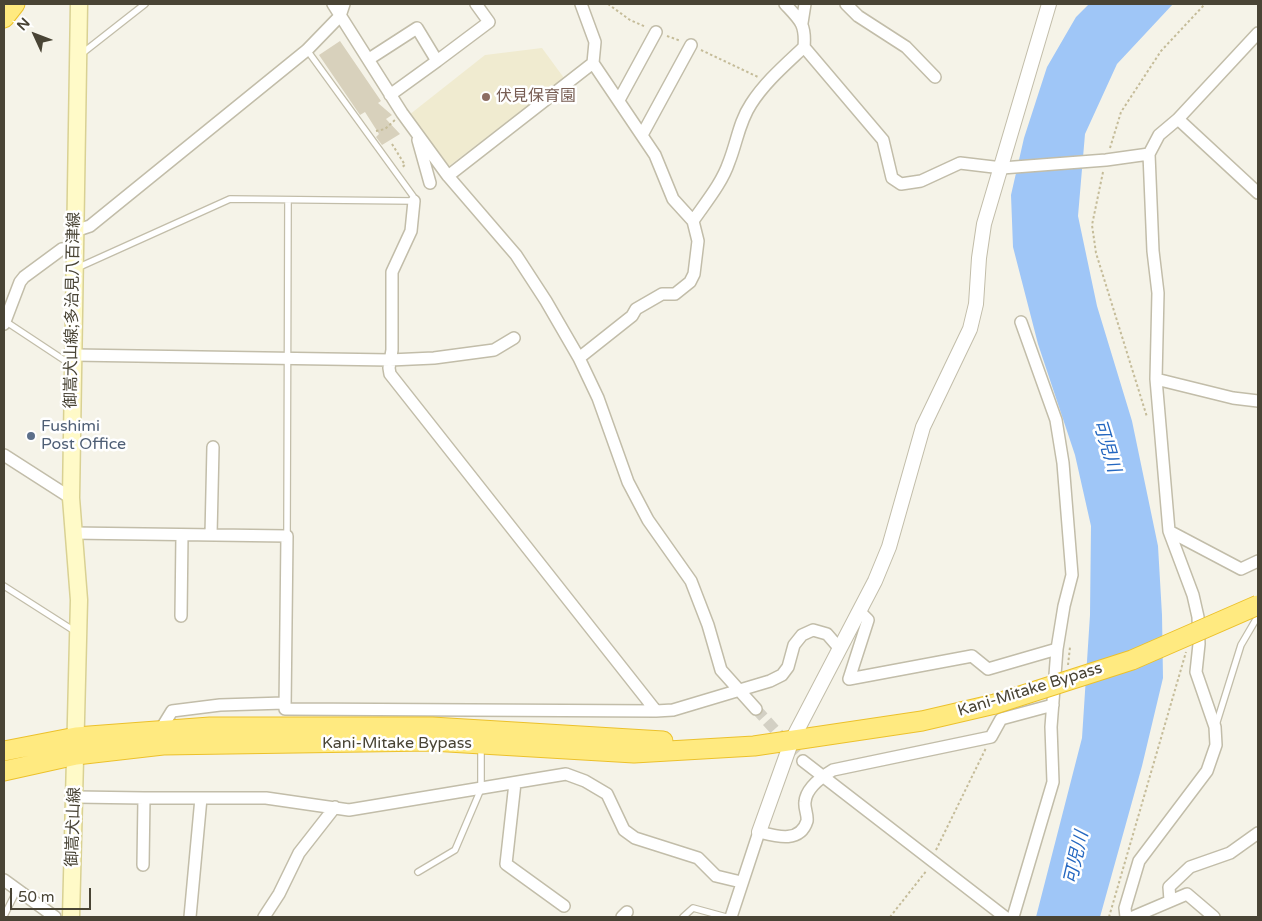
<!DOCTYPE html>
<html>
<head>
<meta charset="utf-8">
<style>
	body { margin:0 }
	#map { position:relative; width:1262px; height:921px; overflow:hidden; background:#f5f3e8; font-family:"Varela Round",sans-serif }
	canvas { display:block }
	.frame { position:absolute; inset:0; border:5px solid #494435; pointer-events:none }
	.north { position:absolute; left:10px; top:10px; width:50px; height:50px; -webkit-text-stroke:4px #fff; paint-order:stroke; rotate:313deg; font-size:14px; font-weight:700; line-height:20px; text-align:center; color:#494435 }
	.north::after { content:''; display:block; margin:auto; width:18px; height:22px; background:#494435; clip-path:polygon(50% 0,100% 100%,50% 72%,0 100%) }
	.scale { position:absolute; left:10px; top:888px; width:81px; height:22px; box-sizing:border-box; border:2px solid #494435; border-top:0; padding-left:6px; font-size:15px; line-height:18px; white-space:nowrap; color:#494435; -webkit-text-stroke:4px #fff; paint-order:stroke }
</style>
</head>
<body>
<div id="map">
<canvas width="1262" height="921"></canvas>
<div class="frame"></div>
<div class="north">N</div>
<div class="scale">50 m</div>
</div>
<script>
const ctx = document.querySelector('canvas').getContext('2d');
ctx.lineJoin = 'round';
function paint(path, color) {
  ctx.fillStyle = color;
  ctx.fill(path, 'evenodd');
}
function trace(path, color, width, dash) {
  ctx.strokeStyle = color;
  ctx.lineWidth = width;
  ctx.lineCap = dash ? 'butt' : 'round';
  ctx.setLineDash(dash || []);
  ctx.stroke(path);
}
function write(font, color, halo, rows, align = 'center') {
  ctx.font = font + ' "Varela Round","Noto Sans JP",sans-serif';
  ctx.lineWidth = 5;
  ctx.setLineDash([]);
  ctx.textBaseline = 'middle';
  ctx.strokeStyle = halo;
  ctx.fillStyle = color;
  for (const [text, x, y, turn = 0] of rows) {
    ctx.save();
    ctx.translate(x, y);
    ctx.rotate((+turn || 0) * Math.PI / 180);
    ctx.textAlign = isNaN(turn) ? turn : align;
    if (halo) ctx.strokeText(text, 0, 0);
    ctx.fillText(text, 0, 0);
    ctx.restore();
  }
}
paint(new Path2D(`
	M542,48L564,78L449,166L409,115L485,55Z`), '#f0ebd0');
paint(new Path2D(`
	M1089,4H1173L1117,64L1085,134L1078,216L1097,306L1132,421L1158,546L1162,615L1163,678L1142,766L1100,917H1036L1082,738L1090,615L1091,526L1075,455L1038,344L1013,247L1011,195L1024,138L1047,67L1076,17Z`), '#9fc6f7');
paint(new Path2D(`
	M340,41L381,101L378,103L392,115L386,119L400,134L382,145L376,137L379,134L365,112L360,115L319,55Z`), '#d8d1bc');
trace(new Path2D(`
	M756,709L803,761`), '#d3d0c4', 11, [11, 5.5]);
const service = new Path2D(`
	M80,55L145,4
	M77,268L230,199L414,201L413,196L307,50
	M5,321L70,364
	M287,536L288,200
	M4,586L76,632
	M1216,725L1241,645L1258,616
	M418,872L455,850L481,789V746
	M4,916L17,890
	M683,917L693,908L726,917`);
const minor = new Path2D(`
	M333,4L402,113L448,176L516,255L546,301L579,358L598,398L628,482L648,520L691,581L708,625L721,670L756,709
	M785,4C800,20 806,24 804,47L883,140L892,178L901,184L921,181L960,163L1002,168L1106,160L1149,154
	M846,4L858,16L906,47L935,77
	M802,23L805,4
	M369,59L417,28L437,61L390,95
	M437,61L489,22L476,4
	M619,100L656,32
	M1178,119L1258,193
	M642,135L691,45
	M418,140L430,183
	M448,176L593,63
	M414,201L411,231L392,272V350L389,368L390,374L656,711
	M693,221C706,202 722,183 729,162C737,142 739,122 751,104C765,82 785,65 804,47
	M75,231L90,226L307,50L340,16L344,4
	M4,324L20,282L24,277L62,249L75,247
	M74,355L390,360L434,358L494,350L514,338
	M579,358L632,316L636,309L662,294H675L690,282L694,274L698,241L693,221L673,199L655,155L593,63L595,42L581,4
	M1156,379L1233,398L1258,401
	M4,455L71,498
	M1169,531L1241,569L1258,561
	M72,533L287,536L285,709L656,711L673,710L770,681L782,675L788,667L794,645L802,635L813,630L827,634L840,649
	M211,535L213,447
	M860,612L868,620L849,679L972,656L988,669L1057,649
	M181,616L182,535
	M161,729L172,711L220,705L284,703
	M803,761L1005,917
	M515,783L506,864L564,906
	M76,797L144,798
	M143,865L144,798H266L349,810L566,774L585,781L607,794L624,830L635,838L698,858L716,876L741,882
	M4,880L55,917
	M1170,900L1169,887L1190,867L1230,853L1258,833
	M190,917L201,798
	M264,917L279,894L299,853L335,807
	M622,917L627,912
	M731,917L759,832C775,836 800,844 807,821C808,815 804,808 805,802C806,788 823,776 833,770L991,737L1001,719L1053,705
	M1013,917L1053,782L1051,727L1057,649L1064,606L1072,575L1063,463L1056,420L1021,322
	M1126,917L1125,908L1139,861L1207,771L1216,745L1215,727L1196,672L1199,644L1198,617L1193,595L1169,531L1156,379L1158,293L1153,251L1149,154L1159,135L1178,119L1258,33
	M1133,917L1187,894L1214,917`);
const tertiary = new Path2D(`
	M759,832L792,740L875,581L889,547L923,427L970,329L976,304L979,258L984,224L1049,4`);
const secondary = new Path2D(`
	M71,917L79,600L71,498L79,4`);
const trunk = new Path2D(`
	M4,18L15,4
	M4,751L76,737L210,727H432L663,741
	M4,771L76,755L163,745L431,741L634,753L754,746L922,721L995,704`);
trace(service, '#c2bda9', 8);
trace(minor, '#c2bda9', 14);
trace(tertiary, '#c2bda9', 16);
trace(secondary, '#d9d193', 19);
trace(trunk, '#ecc12b', 21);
trace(new Path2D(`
	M608,4L630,20L646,27
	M667,36L681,41
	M701,50L758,77
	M376,131L385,129L395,120
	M392,144L405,165L402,167
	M1110,148L1121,112L1161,51L1205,4
	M1103,172L1092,225L1096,253L1147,417
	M1068,665L1070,647
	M936,850L986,748
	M890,917L927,870
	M1109,917L1186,652`), '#c5bc99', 2, [2.5, 2.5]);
trace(service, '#fff', 5.5);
trace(minor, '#fff', 11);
trace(tertiary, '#fff', 14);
trace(secondary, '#fffac8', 16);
trace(trunk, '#ffea80', 19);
const trunkBridge = new Path2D(`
	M995,704L1132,660L1258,605`);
trace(trunkBridge, '#ecc12b', 21, []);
trace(trunkBridge, '#ffea80', 19);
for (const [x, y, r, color] of [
	[486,97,5,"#8d6e63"],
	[31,436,5,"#5c6f8a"]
]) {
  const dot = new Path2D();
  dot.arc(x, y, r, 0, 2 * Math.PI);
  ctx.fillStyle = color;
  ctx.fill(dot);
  trace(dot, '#fff', 2);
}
write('16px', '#785e54', '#fff', [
	["伏見保育園",496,97]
], 'left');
write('16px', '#494435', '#fff', [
	["御嵩犬山線;多治見八百津線",73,310,-89],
	["Kani-Mitake Bypass",1030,690,-17],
	["Kani-Mitake Bypass",397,744],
	["御嵩犬山線",74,827,-88]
]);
write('16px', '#4e5e75', '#fff', [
	["Fushimi",41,427],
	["Post Office",41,445]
], 'left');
write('italic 18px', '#2467c0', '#fff', [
	["可児川",1106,446,73],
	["可児川",1077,858,-77]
]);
</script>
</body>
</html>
